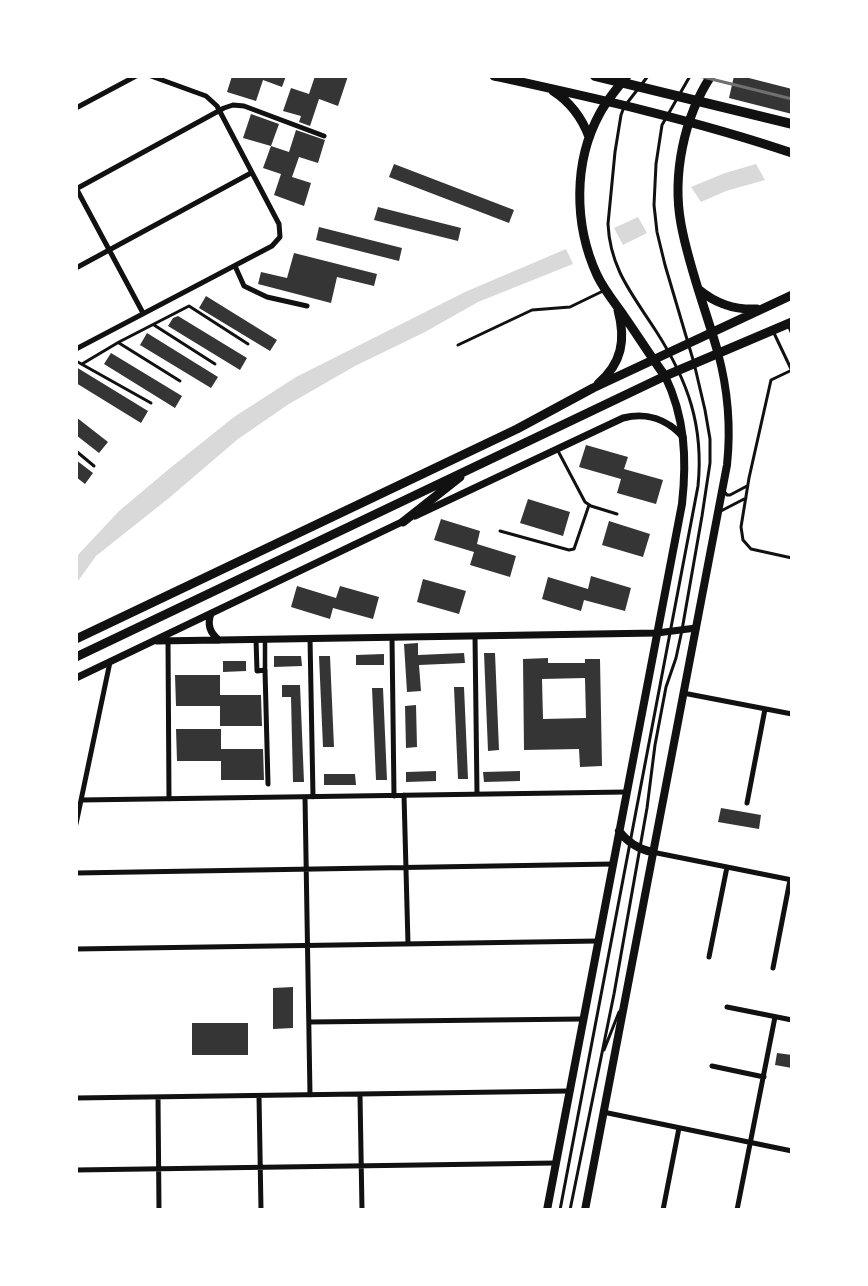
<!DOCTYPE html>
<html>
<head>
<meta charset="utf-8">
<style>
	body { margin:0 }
	#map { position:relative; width:868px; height:1286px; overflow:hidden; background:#fff; font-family:"Alegreya Sans",sans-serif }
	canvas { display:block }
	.frame { position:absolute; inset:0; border:78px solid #fff; pointer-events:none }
</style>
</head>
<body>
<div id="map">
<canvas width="868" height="1286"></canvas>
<div class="frame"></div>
</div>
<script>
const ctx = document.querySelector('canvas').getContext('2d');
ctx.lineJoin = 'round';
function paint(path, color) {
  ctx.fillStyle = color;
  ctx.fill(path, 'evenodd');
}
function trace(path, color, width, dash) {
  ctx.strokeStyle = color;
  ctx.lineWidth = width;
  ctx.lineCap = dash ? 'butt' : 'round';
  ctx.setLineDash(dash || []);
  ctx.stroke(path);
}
paint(new Path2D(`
	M756,164L765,180L726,191L701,202L691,187L725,173Z
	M638,217L647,233L623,245L614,228Z
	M566,249L573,264L478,302L425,332L355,366L289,404L238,439L169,498L96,556L76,584V557L119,511L169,469L234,417L296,377L465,292Z`), '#d9d9d9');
paint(new Path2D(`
	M232,76H286L282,87L263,80L256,101L227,92Z
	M315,76H348L338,106L319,99L310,126L299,122L301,116L283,111L291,88L309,94Z
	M734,76H741L792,89V114L729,98Z
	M251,114L279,124L271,146L289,152L296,130L325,140L318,163L299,157L292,177L311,183L304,206L274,195L281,174L263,168L271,146L243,138Z
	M394,164L514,210L509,223L389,177Z
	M378,207L461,228L458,241L374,220Z
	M319,227L402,248L399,261L316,240Z
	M294,253L377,274L374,286L337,277L331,303L258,284L261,272L287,278Z
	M206,296L277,340L270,351L199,308Z
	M178,316L247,358L240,370L168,326L173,318Z
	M147,333L218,377L211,388L140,345Z
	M111,353L182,396L175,408L104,364Z
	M76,367L148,411L141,423L76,383Z
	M76,417L108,442L99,453L76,435Z
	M586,445L628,457L624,469L663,480L656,504L617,493L621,479L579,467Z
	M76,460L93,473L85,484L76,477Z
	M528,499L570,512L563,536L520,523Z
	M441,519L480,531L477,544L516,556L510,577L470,565L474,552L434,540Z
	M609,521L650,534L643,557L602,545Z
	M591,576L631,588L625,611L584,600L581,611L542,599L548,577L588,589Z
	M423,579L466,591L459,614L417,602Z
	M297,586L336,598L340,586L379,597L373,619L333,608L330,619L291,607Z
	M418,643V655L464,653L465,663L419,665L421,691L407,692L404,644Z
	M484,653H495L499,750L488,751Z
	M384,654V665H356V655Z
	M274,656H301L302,666L274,667Z
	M319,656H330L334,747H323Z
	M548,658V663H585V659H600L602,766L580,767L579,749L524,750L523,659ZM585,678L586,718L543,719L542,679Z
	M223,661H246V671L223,672Z
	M175,675H220V695H261L262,726H220V706H176Z
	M282,685H300L304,782H293L291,697H282Z
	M454,687H464L468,779H458Z
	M372,688H383L387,780H376Z
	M416,705L417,747L406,748L405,706Z
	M176,729H221V749H263L264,780H221V761H177Z
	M436,771V781L406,782V772Z
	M520,771V781L484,782L483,772Z
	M324,774H355L356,785H324Z
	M721,808L761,815L759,829L718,822Z
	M293,987V1028L273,1029V988Z
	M192,1023H248V1055H192Z
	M777,1053L792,1055V1068L775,1065Z`), '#353535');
trace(new Path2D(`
	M154,325L215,364
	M788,325L792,334
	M773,331L792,371
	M119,343L180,381
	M458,345L532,310L570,307L603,291
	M76,361L151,403
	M82,364L119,342L189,306L248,344
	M792,370L771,380L749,478L741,527L743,540L751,549L792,558
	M557,449L585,502L591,506L617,514
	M76,451L94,466
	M723,490L727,495H730L747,486
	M719,512L746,498
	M500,531L569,550L574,549L589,505
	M604,1050L619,1012
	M560,1210L698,486C704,426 688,381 656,331C633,295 610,269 608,224L615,152L621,115L624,107L648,76
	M570,1210L614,994L647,808L655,745L666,687L676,658L682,630L702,516L710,463V439L705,410L694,363L665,265L657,232L654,205L656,164L662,125L690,76`), '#111', 3);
trace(new Path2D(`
	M265,670V639`), '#111', 4.5);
trace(new Path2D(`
	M76,108L136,76
	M76,188L143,313
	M76,189L224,108L233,105L244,106L324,136
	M235,266L244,286L267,297L307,306
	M76,268L251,173
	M76,349L272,246L280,237L279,224L217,106L206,96L151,76
	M475,636L477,794
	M392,637L394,796
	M310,638L313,797
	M256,639L257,671L265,670L268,784
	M168,641L169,799
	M683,693L792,714
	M404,795L408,944
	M305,797L310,1095
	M81,800L626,792
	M747,803L765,709
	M76,824L110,662
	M652,852L792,880
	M76,873L613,864
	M76,949L598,941
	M709,957L727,867
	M773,968L790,880
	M727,1007L792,1020
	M309,1022L583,1019
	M712,1066L764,1077
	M360,1095L362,1210
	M259,1096L261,1210
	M158,1097L159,1210
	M76,1098L570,1091
	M603,1112L792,1151
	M76,1170L556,1163
	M663,1210L679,1128
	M737,1210L775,1017`), '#111', 5);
trace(new Path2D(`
	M415,516L623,418C646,412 667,419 683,437
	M211,614C207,624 210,633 219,640
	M157,641L657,633L696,628
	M76,678L406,520`), '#111', 7);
trace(new Path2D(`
	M619,831C628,843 638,849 652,852
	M547,1210L682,504C687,459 685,417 665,376
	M585,1210L727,465C731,427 728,390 718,353`), '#111', 8);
trace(new Path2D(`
	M494,76C594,98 695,120 792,153
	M627,76C617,88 607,100 600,113C573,162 574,225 597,275C604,290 615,303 624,316C638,336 651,357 665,376
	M711,76C684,117 672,175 681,224C689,268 706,310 718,353
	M553,91C570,102 582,118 589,137
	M698,289C716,304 734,310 757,309
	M598,384C622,363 626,340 618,310
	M403,522L460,477
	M76,639L517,429L593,388L792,295
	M76,657L665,376L792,322`), '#111', 9);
trace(new Path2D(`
	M595,76L792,124`), '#111', 10);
trace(new Path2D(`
	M699,76L792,99`), '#707070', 3);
</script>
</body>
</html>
